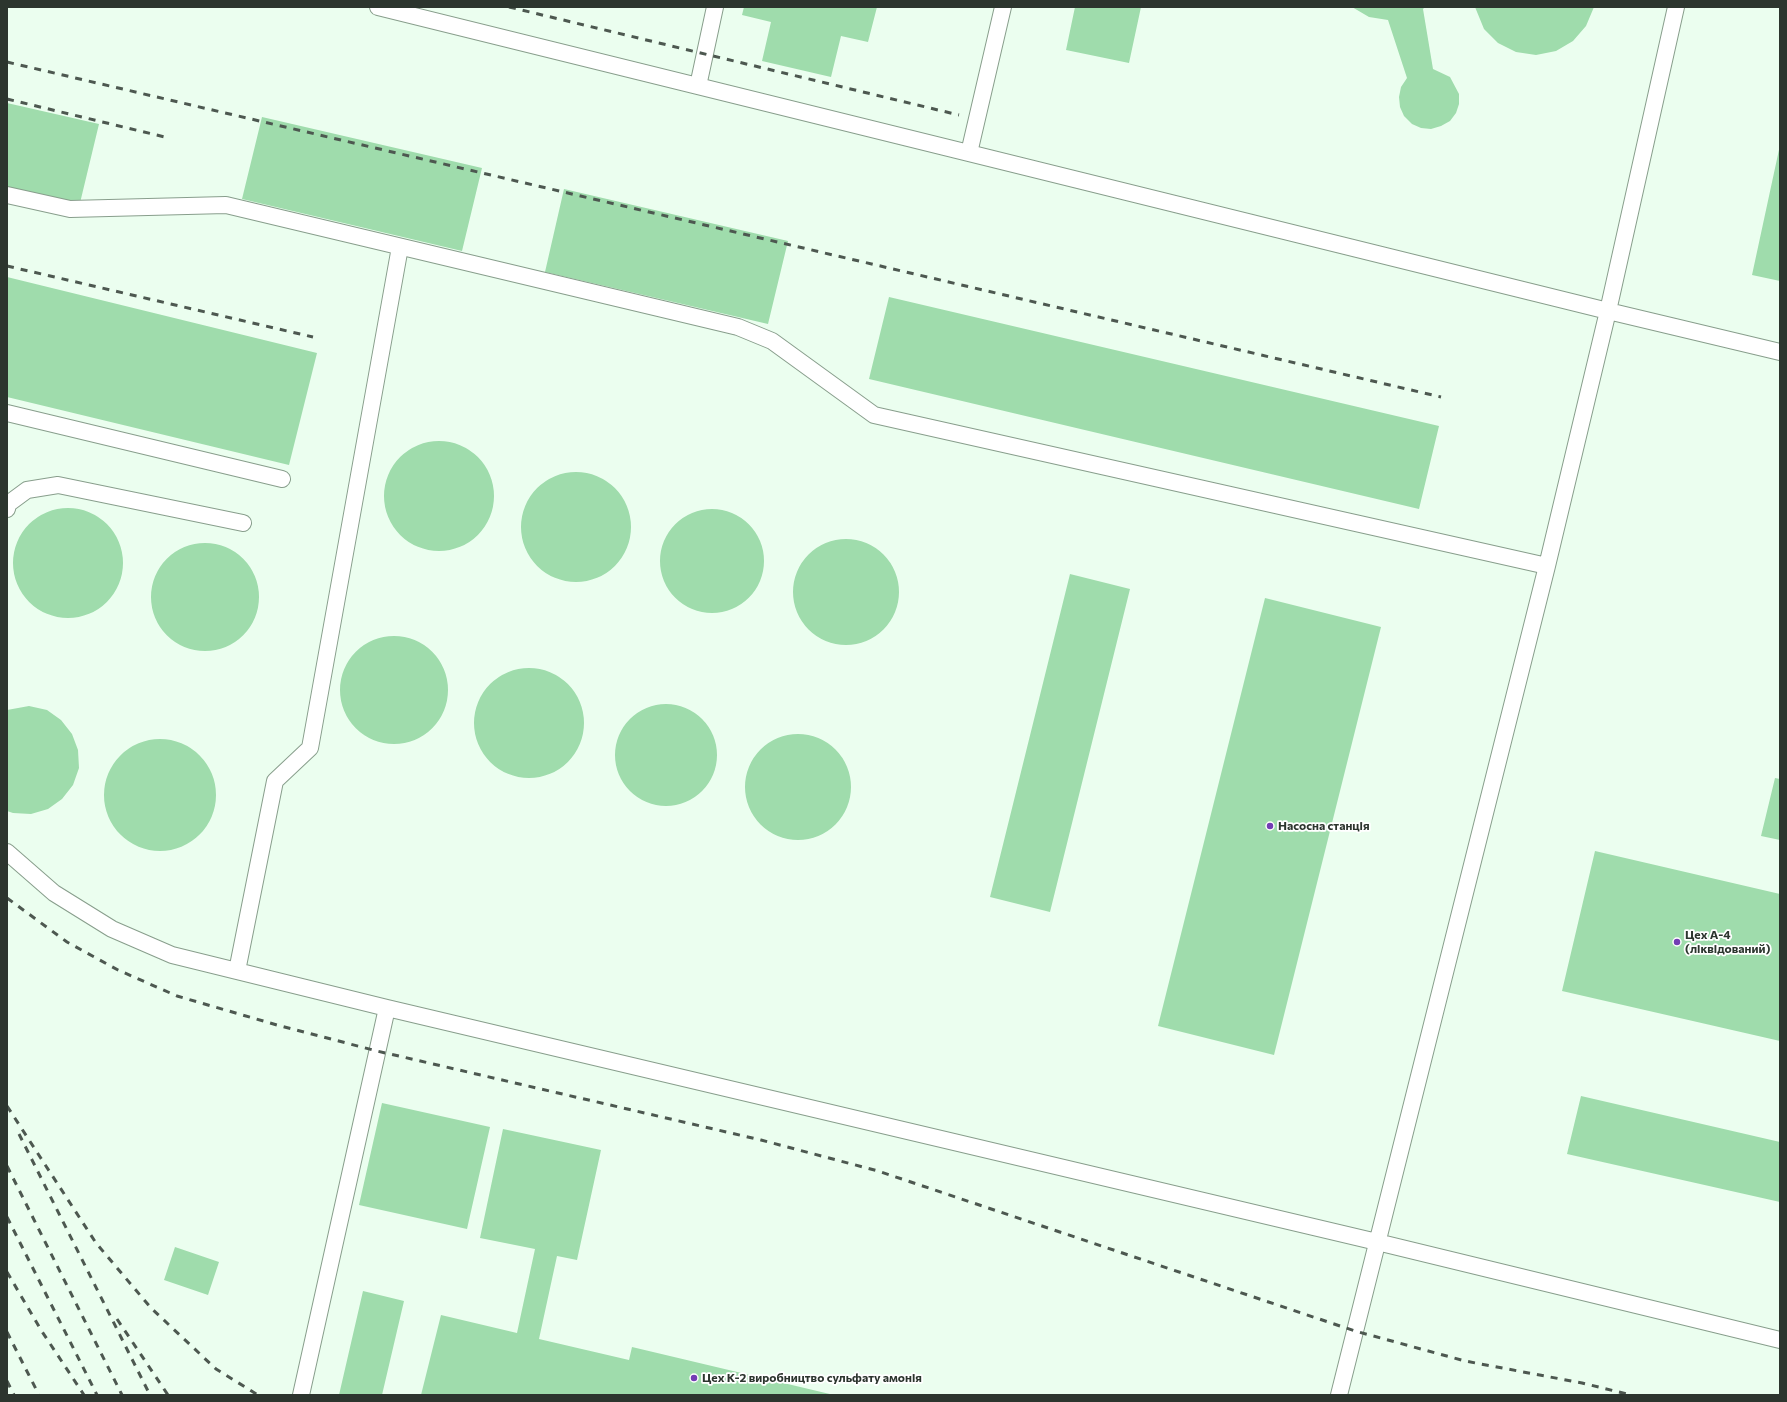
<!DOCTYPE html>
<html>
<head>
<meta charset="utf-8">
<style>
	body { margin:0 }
	#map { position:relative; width:1787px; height:1402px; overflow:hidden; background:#ebfeef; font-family:Commissioner,sans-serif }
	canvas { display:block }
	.frame { position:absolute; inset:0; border:8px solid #2c352e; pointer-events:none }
</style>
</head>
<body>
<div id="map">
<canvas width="1787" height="1402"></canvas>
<div class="frame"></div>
</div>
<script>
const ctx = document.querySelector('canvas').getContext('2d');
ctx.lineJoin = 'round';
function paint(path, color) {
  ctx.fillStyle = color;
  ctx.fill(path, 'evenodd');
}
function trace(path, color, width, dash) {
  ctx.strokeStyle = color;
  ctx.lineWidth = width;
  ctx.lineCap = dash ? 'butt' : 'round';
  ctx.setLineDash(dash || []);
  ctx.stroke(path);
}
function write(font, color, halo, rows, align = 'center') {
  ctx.font = font + ' Commissioner,sans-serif';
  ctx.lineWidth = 3.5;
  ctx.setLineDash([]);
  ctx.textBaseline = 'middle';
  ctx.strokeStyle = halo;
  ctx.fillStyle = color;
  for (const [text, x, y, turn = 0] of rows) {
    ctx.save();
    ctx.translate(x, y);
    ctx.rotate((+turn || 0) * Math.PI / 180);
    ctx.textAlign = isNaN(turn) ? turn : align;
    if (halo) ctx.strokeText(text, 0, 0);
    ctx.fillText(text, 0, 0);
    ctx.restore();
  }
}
paint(new Path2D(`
	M744,7H877L868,42L841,36L831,77L762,61L771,22L742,15Z
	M1075,7H1141L1129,63L1066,50Z
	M1352,7H1425L1423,9L1433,69L1450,77L1459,94V104L1456,113L1450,121L1441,126L1431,129L1421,128L1412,124L1404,116L1400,107L1399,97L1401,87L1407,78L1388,20L1369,17Z
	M1475,7H1594L1586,26L1573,41L1556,51L1536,55L1516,52L1498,43L1484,29Z
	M7,103L99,124L80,203L7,187Z
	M262,117L482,168L462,251L242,199Z
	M1780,145V281L1752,275Z
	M564,189L788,241L768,324L545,272Z
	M7,277L317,353L289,465L7,397Z
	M889,297L1439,426L1419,509L869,379Z
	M384 496a55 55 0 1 1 110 0a55 55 0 1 1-110 0Z
	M521 527a55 55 0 1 1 110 0a55 55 0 1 1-110 0Z
	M13 563a55 55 0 1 1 110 0a55 55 0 1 1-110 0Z
	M660 561a52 52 0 1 1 104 0a52 52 0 1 1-104 0Z
	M793 592a53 53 0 1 1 106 0a53 53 0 1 1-106 0Z
	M151 597a54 54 0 1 1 108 0a54 54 0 1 1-108 0Z
	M1070,574L1130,589L1050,912L990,897Z
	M1265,598L1381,627L1274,1055L1158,1026Z
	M340 690a54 54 0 1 1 108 0a54 54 0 1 1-108 0Z
	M474 723a55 55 0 1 1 110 0a55 55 0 1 1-110 0Z
	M615 755a51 51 0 1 1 102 0a51 51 0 1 1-102 0Z
	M29,706L47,710L61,720L72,734L78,750L79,768L73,785L62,799L48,809L31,814L13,813L7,811V710Z
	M745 787a53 53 0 1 1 106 0a53 53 0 1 1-106 0Z
	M104 795a56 56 0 1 1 112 0a56 56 0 1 1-112 0Z
	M1775,778L1780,779V840L1761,836Z
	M1595,851L1780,894V1041L1562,991Z
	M1581,1096L1780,1142V1202L1567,1154Z
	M382,1103L490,1127L467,1229L359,1205Z
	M503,1129L601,1150L577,1260L557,1256L539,1339L629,1360L632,1347L834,1395H421L441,1315L517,1333L535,1249L480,1238Z
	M175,1247L219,1262L208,1295L164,1280Z
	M363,1291L404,1301L382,1395H339Z`), '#9fdcac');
const lane = new Path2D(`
	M378,7L1608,311L1780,352
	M698,86L715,7
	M969,153L1003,7
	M7,195L70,209L226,205L738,327L772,341L874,415L1547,566
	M7,413L282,479
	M7,509L8,504L27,490L58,485L243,523
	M7,852L54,893L112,929L172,955L387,1008L1377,1242L1780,1340
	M237,971L275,781L310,748L400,247
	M301,1395L387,1008
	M1339,1395L1547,566L1608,311L1676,7`);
trace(lane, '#889e8c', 18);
trace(lane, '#fff', 16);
trace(new Path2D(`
	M509,7L959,115
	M7,62L1441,397
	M7,99L169,138
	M7,266L313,337
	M7,898L67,942L118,970L177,996L277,1025L377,1051L761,1140L878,1171L1355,1331L1465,1361L1582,1383L1631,1395
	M7,1106L96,1243L151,1308L216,1369L258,1395
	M19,1134L150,1395
	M7,1166L122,1395
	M7,1217L97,1395
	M7,1272L41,1330L84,1395
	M117,1319L168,1395
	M7,1332L39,1395
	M7,1381L14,1395`), '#4d5850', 3, [7, 7]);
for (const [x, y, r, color] of [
	[1270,826,4,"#733db4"],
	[1677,942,4,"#733db4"],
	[694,1378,4,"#733db4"]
]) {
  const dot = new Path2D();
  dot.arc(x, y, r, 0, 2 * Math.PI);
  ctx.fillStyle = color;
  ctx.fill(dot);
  trace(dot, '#fff', 1.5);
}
write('bold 12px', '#2c352e', '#fff', [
	["Насосна станція",1278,826],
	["Цех А-4",1685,935],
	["(ліквідований)",1685,949],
	["Цех К-2 виробництво сульфату амонія",702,1378]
], 'left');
</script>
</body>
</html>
